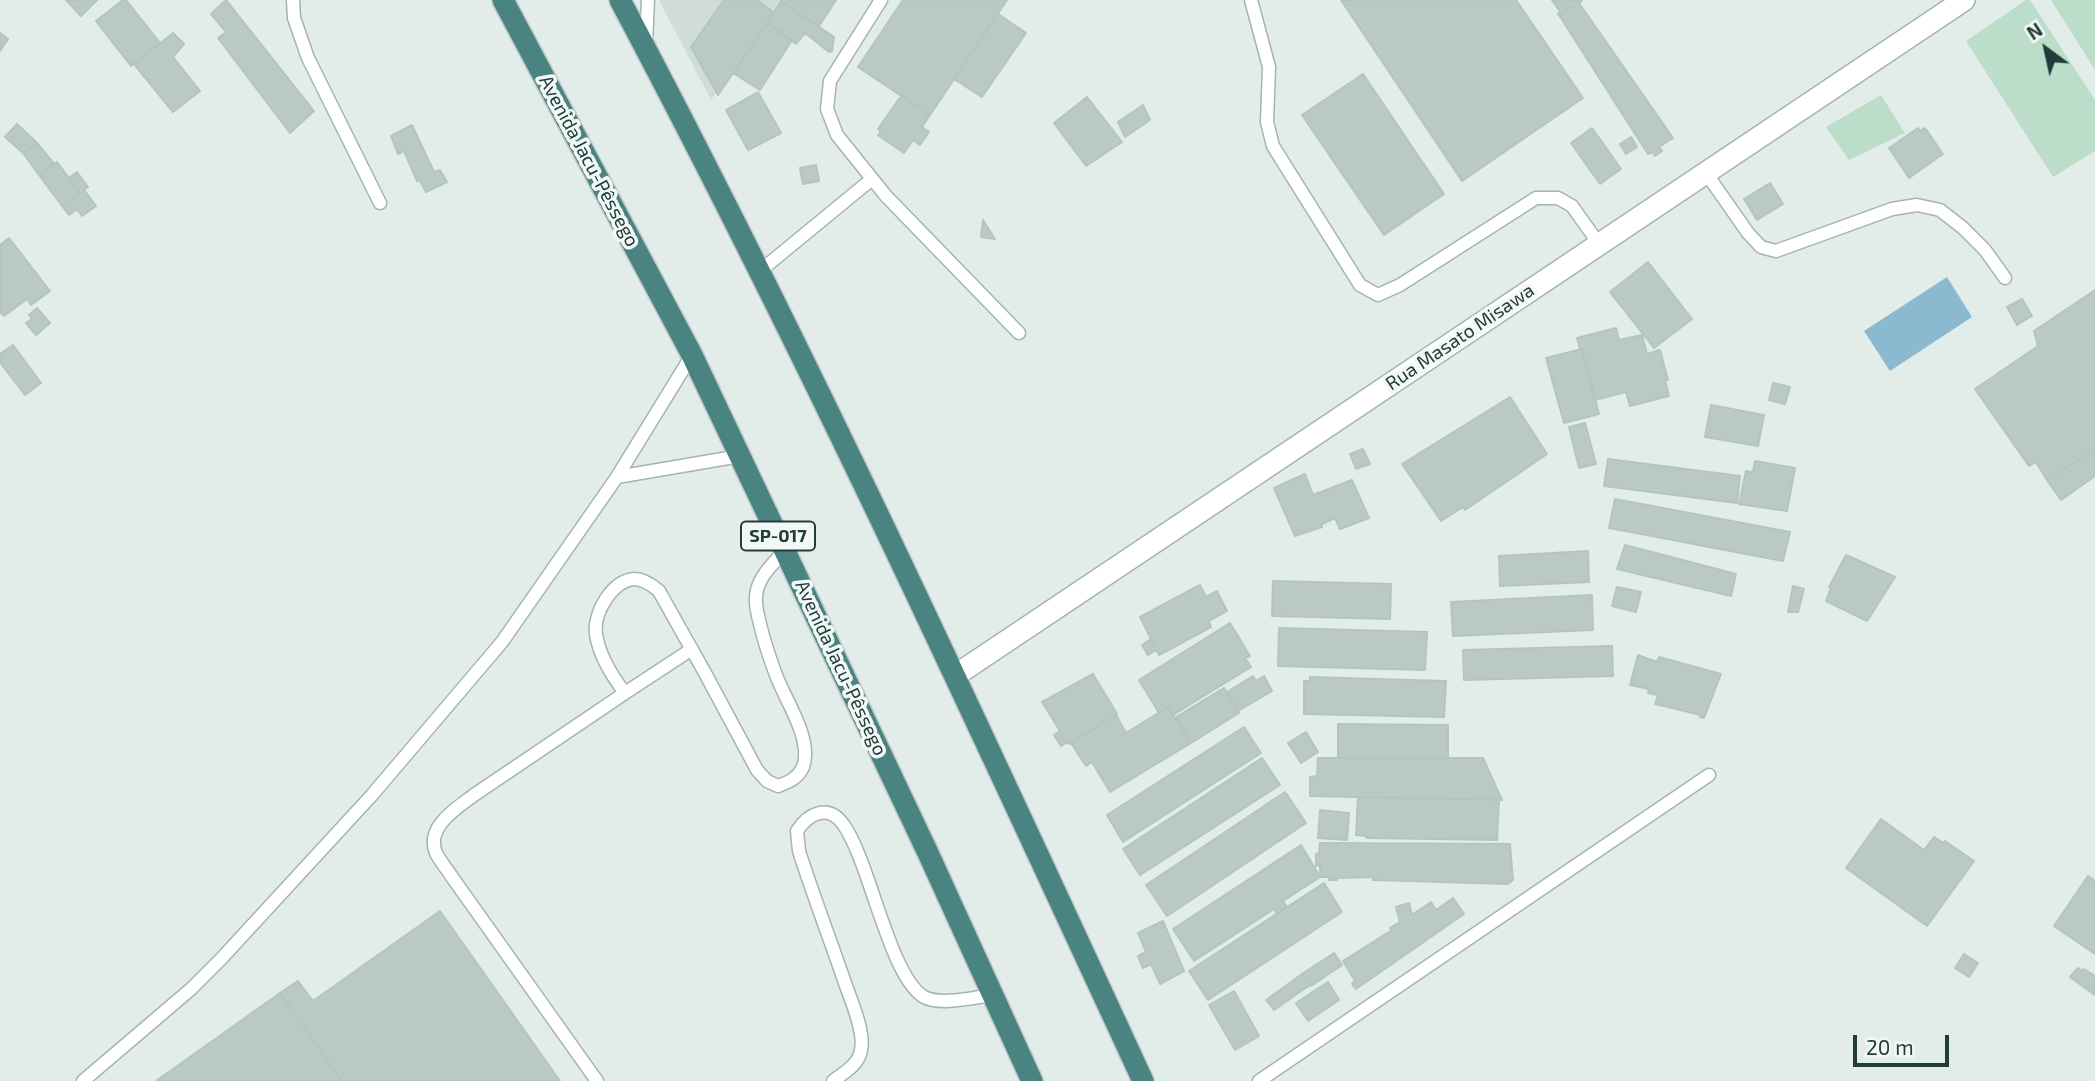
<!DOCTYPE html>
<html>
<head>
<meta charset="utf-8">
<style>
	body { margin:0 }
	#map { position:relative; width:2095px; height:1081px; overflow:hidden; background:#e2ece9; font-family:"Exo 2",sans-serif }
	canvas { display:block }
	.north { position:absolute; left:2011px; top:14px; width:70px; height:70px; -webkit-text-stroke:5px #f2f8f6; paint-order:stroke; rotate:327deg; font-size:19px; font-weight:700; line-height:28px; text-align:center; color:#223c3a }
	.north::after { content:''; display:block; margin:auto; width:24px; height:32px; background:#223c3a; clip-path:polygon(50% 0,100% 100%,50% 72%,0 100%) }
	.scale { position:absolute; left:1853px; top:1035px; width:96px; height:32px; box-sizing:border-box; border:4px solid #223c3a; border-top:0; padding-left:9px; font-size:21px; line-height:24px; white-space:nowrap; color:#223c3a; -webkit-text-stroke:5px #f2f8f6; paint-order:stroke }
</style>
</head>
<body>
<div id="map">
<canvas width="2095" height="1081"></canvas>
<div class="north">N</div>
<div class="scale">20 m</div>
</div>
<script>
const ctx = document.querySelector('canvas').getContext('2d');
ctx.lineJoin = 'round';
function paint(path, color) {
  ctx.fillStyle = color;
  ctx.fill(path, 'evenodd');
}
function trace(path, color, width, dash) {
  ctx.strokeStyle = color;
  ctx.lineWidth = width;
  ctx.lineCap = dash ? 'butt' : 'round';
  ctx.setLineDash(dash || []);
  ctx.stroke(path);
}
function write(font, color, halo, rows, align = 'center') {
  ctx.font = font + ' "Exo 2",sans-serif';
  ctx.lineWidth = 7;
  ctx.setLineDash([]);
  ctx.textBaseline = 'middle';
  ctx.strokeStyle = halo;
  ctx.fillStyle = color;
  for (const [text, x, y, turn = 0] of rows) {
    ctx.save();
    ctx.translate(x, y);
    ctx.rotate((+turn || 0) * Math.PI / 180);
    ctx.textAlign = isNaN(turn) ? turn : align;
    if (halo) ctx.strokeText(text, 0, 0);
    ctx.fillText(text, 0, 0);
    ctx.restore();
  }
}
paint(new Path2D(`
	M659,0H780L711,100Z`), '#d0dcd8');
paint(new Path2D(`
	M2026,0H2030L2095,100V151L2053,177L1966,41Z
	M2051,0H2095V70Z
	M1881,95L1905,133L1849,160L1826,127Z`), '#bbddca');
paint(new Path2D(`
	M1947,277L1972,317L1890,371L1864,331Z`), '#8bb9d0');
const building = new Path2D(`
	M66,0H97L81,16Z
	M123,0H126L160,43L131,66L96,21Z
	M226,0L314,111L290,133L218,38L226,32L211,14Z
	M724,0H757L774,13L718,95L691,47Z
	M782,0H836L819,26L781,1Z
	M903,0H1007L930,115L858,67Z
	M1341,0H1516L1583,98L1462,181Z
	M1552,0H1581L1582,1L1559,15L1558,14L1560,12Z
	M781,1L834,37L832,51L829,52L805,33L796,44L767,23Z
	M1579,3L1673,138L1659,147L1662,151L1655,156L1652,152L1648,154L1559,15Z
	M998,14L1026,33L982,97L954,79Z
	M767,23L792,40L760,90L733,73Z
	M0,33L8,39L0,51Z
	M173,33L184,44L173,57L200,91L173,112L134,64Z
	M1363,74L1444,194L1384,235L1302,115Z
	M758,92L781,133L748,150L726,110Z
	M901,96L930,115L922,127L929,132L920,145L913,140L904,153L878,135L881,131L878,129Z
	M1087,97L1122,142L1086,166L1054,123Z
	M1143,105L1150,120L1125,137L1118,122Z
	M17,124L37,143L23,153L5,137Z
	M412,125L434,172L440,170L447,182L426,192L420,181H417L404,151L398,154L391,136Z
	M1592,128L1621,169L1600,184L1571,143Z
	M1918,128L1920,131L1925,128L1943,154L1909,178L1889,148Z
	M1631,137L1637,147L1626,154L1620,144Z
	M37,143L54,164L39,175L23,153Z
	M57,162L80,193L62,206L39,175Z
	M816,165L819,181L803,184L800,168Z
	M77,172L88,187L84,190L96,206L82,216L77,209L69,215L62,206L80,193L69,178Z
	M1770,183L1783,204L1757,220L1744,199Z
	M983,220L995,239L981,237Z
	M9,238L50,291L31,305L27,299L4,316L0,312V245Z
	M1648,262L1692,319L1654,348L1610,292Z
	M2095,290V449L2047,480L2036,462L2029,466L1975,389L2038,346L2034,331Z
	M2022,299L2032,316L2017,325L2007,307Z
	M37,308L50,323L36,335L26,323L32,319L29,315Z
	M1616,328L1619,340L1642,335L1647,354L1660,350L1668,380H1665L1669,396L1630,406L1626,392L1595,400L1577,338Z
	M13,345L41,383L25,395L0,362V354Z
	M1582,349L1599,414L1564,423L1546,358Z
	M1773,383L1790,387L1785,404L1769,400Z
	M1510,397L1547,454L1465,510L1463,507L1441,521L1402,464Z
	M1711,405L1764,415L1758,446L1705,437Z
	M1585,423L1596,464L1579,468L1569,427Z
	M1363,449L1370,464L1356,469L1350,454Z
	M2095,449V476L2061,500L2047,480Z
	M1608,459L1740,476L1737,503L1604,486Z
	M1755,461L1795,468L1787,511L1739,504L1746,471L1753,472Z
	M1305,474L1313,495L1352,480L1369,518L1340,529L1335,518L1322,524V527L1295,536L1274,488Z
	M1615,499L1790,532L1783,561L1609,528Z
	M1625,545L1736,574L1731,596L1617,569Z
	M1588,551L1589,582L1500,586L1499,556Z
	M1846,555L1895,577L1867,621L1826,601L1831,588L1829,587Z
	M1273,581L1391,584L1390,619L1272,616Z
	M1200,585L1206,597L1217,591L1227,611L1209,621L1211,627L1159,655L1140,617Z
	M1793,586L1804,589L1798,612H1788Z
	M1617,587L1641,592L1636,612L1612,606Z
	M1592,595L1593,630L1453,636L1451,602Z
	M1230,623L1250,656L1245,658L1251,667L1173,715L1168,707L1159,713L1139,680Z
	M1279,628L1427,632L1425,670L1278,666Z
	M1151,639L1156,650L1148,655L1142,645Z
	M1612,646L1613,676L1464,680L1463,650Z
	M1638,655L1657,662L1659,657L1721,674L1704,718L1700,717L1701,715L1655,704L1658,695L1648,693L1649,689L1630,685Z
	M1093,674L1117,714L1069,744L1068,742L1061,746L1054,735L1060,731L1042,702Z
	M1253,676L1256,681L1264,676L1272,691L1238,711L1227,692Z
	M1310,677L1446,681L1444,717L1304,714V681H1310Z
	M1224,688L1239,713L1191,743L1176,717Z
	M1168,707L1191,743L1110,792L1092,762L1086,766L1071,743L1116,715L1126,733Z
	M1338,724L1448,725V758H1338Z
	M1244,727L1261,753L1123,842L1107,815Z
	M1306,732L1318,752L1301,763L1288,743Z
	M1262,758L1280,785L1140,875L1123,849Z
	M1318,758H1483L1502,800L1310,796V777L1317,776Z
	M1285,792L1306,823L1167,916L1146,885Z
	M1358,797L1499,800L1497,840L1367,838L1366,836L1356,835Z
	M1320,810L1349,813L1347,840L1318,838Z
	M1881,819L1924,850L1934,837L1943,843L1945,841L1974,861L1927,926L1846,868Z
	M1320,843L1510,844L1513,880L1508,884L1373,880L1374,877L1336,878L1337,880H1329V877H1320V865L1316,866V854L1319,853Z
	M1301,845L1320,877L1283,901L1287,907L1277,914L1274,909L1194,961L1173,929Z
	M2088,876L2095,881V954L2054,926Z
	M1324,883L1342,912L1208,1000L1189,971Z
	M1453,898L1464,914L1356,989L1352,984L1355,981L1343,961L1392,930L1390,928L1400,922L1396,907L1409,903L1412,915L1431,902L1436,910Z
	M440,911L560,1081H342L280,993L298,981L313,1001Z
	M1163,921L1184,971L1160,984L1151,964L1143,968L1138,956L1146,952L1138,933Z
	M1334,953L1342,965L1311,986L1302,974Z
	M1964,954L1978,963L1969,977L1955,968Z
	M2078,968L2082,971L2084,969L2095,976V995L2070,977Z
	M1302,974L1310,985L1274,1010L1266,1000Z
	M1328,982L1339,1000L1308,1021L1296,1003Z
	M1234,991L1259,1036L1235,1050L1209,1005Z
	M280,993L342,1081H156Z`);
paint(building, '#bac9c6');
trace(building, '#b4c5c1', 2);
const service = new Path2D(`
	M293,0L294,18L308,58L380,203
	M881,0L830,81L827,109L837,135L886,196L1019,333
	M1251,0L1269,67L1267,122L1273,146L1360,285L1378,295L1400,285L1536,198H1558L1572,206L1599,244
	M646,44L648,0
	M1706,173L1748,233L1761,247L1776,251L1892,209L1917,205L1940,210L1963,228L1985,250L2005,278
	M760,271L872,179
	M617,477L740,456
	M625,693L692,649
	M83,1081L191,989L221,959L372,795L502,642L617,477L692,355
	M597,1081L452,877C447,869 440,861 436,853C425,827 457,808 474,795L625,693C612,676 599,655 596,634C593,613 612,581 634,579C644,579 652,585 659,591L705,673L757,770L767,781L778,786C789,782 798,778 803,767C813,739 785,700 776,675C770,659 765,644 761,628C758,616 754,603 757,590C761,574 774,563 785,550
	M833,1081C843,1073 859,1065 861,1050C865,1032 851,1000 845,983C830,939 813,895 799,851L797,831C808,814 828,803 843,824C870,861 889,976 924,997C941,1006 975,997 993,995
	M1259,1081L1709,775`);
const minor = new Path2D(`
	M956,675L1964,0`);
const trunk = new Path2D(`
	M503,0L692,355L928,853L1032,1081
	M620,0C808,354 975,718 1143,1081`);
trace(service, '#a5b4b1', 15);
trace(minor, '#a5b4b1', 24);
trace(trunk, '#c1c8c8', 24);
trace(service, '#fff', 12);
trace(minor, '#fff', 21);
trace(trunk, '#4a8482', 21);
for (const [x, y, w] of [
	[778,536,74]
]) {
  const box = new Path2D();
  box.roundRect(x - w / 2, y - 14.5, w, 29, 5);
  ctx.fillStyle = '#f2f8f6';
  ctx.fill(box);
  trace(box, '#223c3a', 2);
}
write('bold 18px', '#223c3a', null, [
	["SP-017",778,536]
]);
write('19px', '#223c3a', '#f2f8f6', [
	["Avenida Jacu-Pêssego",589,161,62],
	["Rua Masato Misawa",1460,337,-34],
	["Avenida Jacu-Pêssego",841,668,65]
]);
</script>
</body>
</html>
